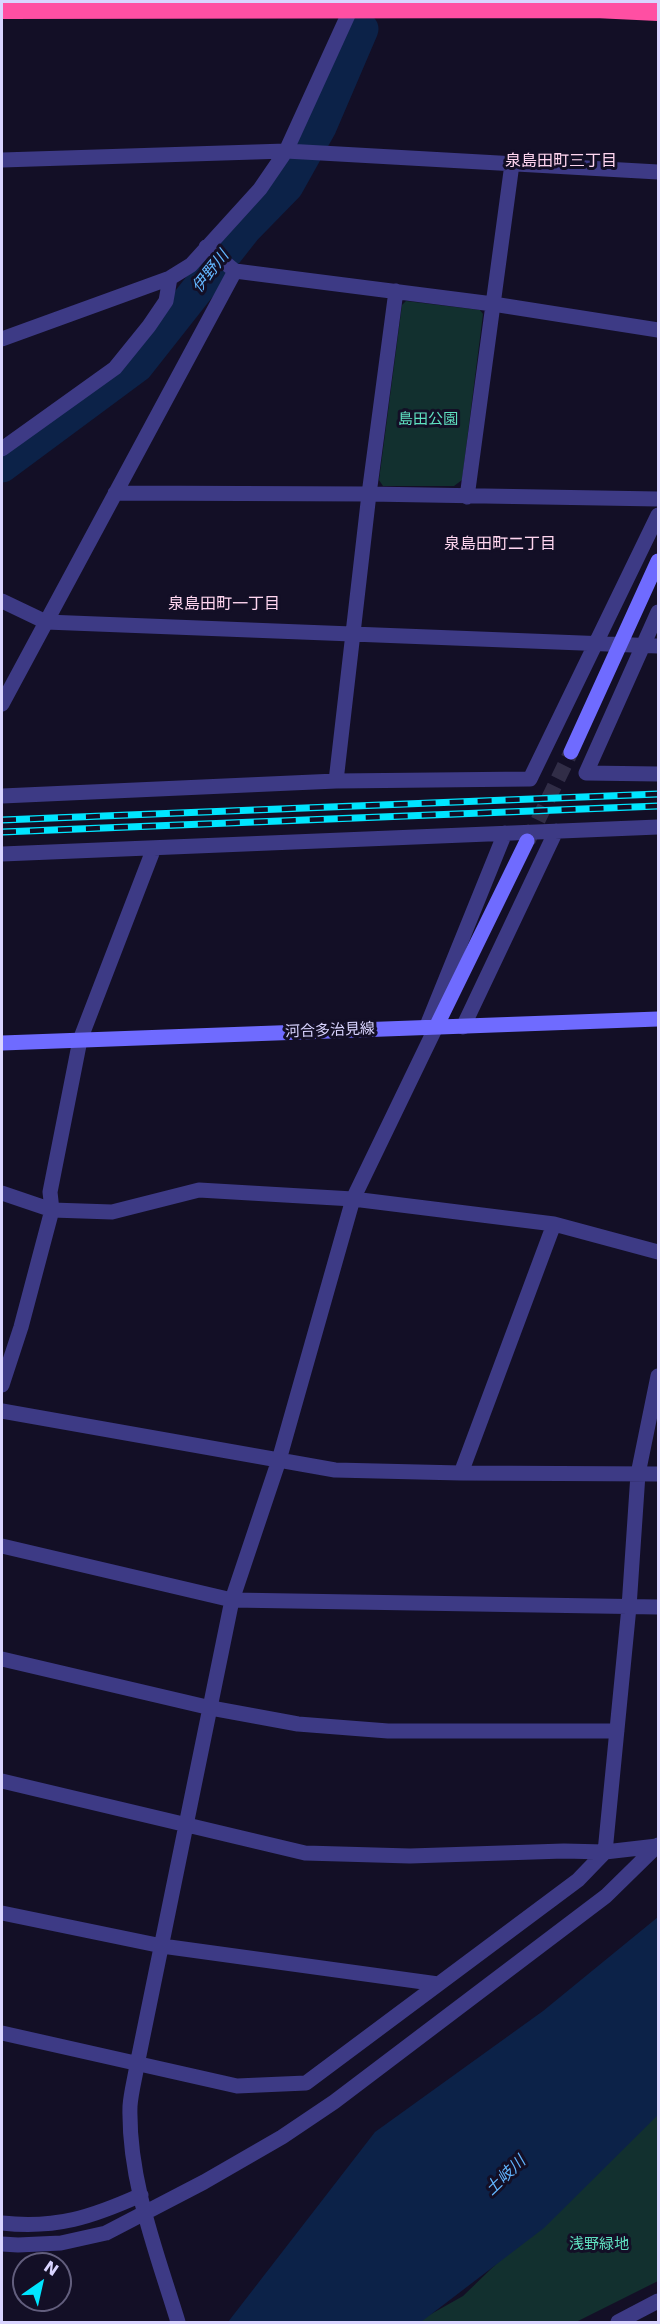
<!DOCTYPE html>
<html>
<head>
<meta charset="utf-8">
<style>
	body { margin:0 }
	#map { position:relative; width:660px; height:2324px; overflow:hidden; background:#130f26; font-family:"DejaVu Sans",sans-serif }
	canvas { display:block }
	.frame { position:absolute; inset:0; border:3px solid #d9d4ff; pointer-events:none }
	.north { position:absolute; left:12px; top:2252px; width:60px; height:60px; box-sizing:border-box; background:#130f26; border:2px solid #625e7d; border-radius:50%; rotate:34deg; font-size:16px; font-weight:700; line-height:24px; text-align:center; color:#d9d4ff }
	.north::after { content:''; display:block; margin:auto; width:21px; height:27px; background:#00e5ff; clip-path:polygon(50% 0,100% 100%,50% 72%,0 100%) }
</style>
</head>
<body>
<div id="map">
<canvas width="660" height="2324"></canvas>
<div class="frame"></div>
<div class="north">N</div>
</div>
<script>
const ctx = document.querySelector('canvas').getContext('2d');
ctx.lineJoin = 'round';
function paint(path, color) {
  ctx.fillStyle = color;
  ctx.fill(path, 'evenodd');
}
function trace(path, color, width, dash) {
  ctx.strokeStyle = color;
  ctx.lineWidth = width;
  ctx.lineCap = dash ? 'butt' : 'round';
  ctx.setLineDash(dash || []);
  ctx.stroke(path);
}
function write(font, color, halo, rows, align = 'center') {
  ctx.font = font + ' "DejaVu Sans","Noto Sans JP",sans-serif';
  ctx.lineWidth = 6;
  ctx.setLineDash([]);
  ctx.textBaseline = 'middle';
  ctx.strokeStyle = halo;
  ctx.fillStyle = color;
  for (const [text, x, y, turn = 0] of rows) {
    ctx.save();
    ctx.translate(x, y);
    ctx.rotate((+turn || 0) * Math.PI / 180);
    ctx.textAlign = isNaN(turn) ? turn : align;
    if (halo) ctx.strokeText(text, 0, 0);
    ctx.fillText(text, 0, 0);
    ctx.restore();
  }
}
paint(new Path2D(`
	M406,301L480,310L483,314L462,480L454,486H383L379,480L402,305Z
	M658,2102V2281L576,2322H417L463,2296L629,2136Z`), '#12302f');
paint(new Path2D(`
	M658,1917V2115L544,2228L421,2322H228L375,2132L543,2011Z`), '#0c2248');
trace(new Path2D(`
	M2,466L137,366L245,229L287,186L320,127L362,29`), '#0c2248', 33);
trace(new Path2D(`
	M528,841L571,752`), '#312d47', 15, [15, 8]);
trace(new Path2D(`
	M2,160L286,151L658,172
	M206,247L235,271L493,304L658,330
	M2,339L170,278L191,265L260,189L286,151L354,2
	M2,449L115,368L149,326L166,301L170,278
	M115,493L369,494L658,499
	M467,497L512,164
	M2,601L46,622L658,646
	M658,612L586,773L658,774
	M2,704L235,271
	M336,781L369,494L396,291
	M2,796L336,781L530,779L658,515
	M2,854L658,827
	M463,1027L556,831
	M426,1028L505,833
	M2,1193L52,1210L112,1212L199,1190L353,1199L554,1224L658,1252
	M2,1385L21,1327L52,1210L50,1192L80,1040L154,848
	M2,1411L335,1470L461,1473L658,1474
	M461,1473L554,1224
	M2,1546L232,1600L658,1607
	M2,1659L211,1708L298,1724L388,1731H617
	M2,1781L305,1853L410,1856L564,1851L605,1852L657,1846
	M2,1913L162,1946L438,1984
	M2,2033L237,2086L306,2083L578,1880L605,1852L629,1607L638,1474L658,1376
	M2,2223C56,2229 92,2217 141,2195
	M2,2244L18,2245L61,2243L106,2233L204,2182L282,2137L334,2102L606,1896L658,1845
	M178,2322C157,2253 128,2180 130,2106C131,2092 135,2078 137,2065L232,1600L279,1460L353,1199L436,1027
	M618,2322L658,2301`), '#3d3a85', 15);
trace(new Path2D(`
	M571,752L658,561
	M436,1027L527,841
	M2,1043L658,1019`), '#6f6bff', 15);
trace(new Path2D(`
	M2,10L595,9L658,12`), '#ff4fa3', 18);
const rail = new Path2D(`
	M2,820L658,794
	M2,832L658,806`);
trace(rail, '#00e5ff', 7);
trace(rail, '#130f26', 4.5, [14]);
write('15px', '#5fe0c0', '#130f26', [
	["島田公園",428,420],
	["浅野緑地",599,2245]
]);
write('15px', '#d9d4ff', '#130f26', [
	["河合多治見線",330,1031,-2]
]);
write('16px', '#ffd6f0', '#130f26', [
	["泉島田町三丁目",561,162],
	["泉島田町二丁目",500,545],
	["泉島田町一丁目",224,605]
]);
write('italic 16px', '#62b6ff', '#130f26', [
	["伊野川",211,272,-52],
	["土岐川",506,2176,-44]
]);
</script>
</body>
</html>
